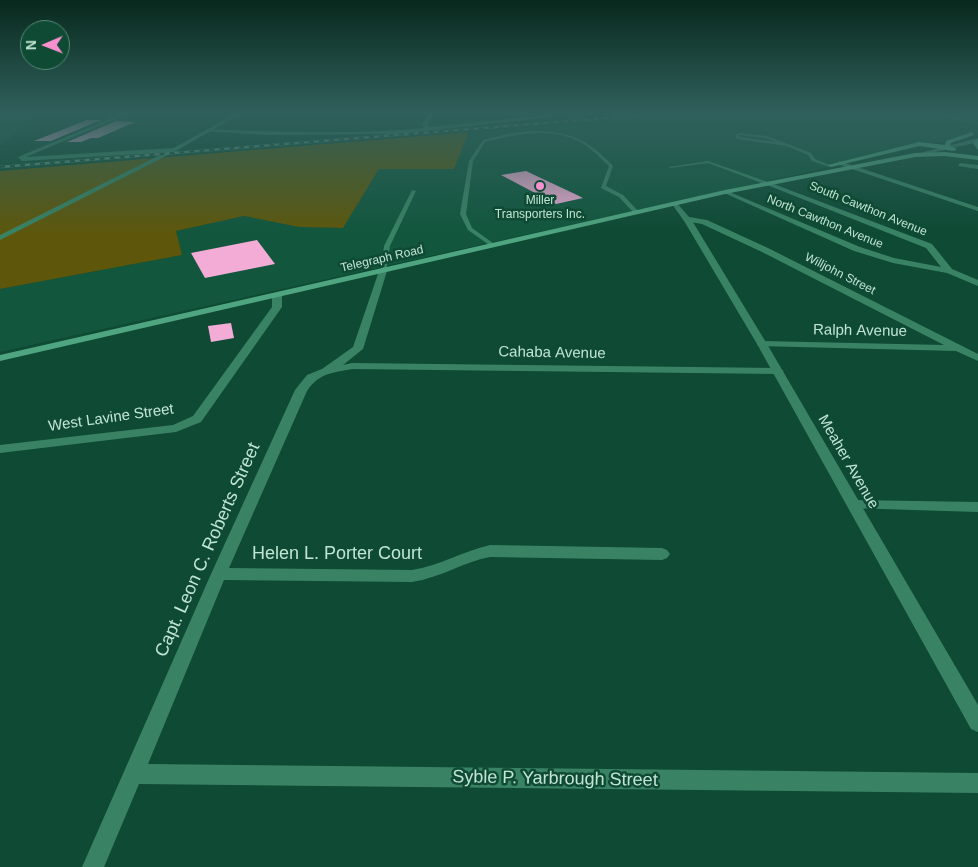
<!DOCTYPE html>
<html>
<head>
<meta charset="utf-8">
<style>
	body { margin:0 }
	#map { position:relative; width:978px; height:867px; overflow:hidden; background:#0e4a34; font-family:Helvetica,sans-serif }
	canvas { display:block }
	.north { position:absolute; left:20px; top:20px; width:50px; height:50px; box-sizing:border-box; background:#0e4a34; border:1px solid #568874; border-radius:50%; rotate:269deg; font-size:14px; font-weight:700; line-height:20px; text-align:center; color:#c1e5d3 }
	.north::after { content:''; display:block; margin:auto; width:18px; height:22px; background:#f790ce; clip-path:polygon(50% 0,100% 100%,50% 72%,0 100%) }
</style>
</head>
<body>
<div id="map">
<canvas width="978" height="867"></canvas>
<div class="north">N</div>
</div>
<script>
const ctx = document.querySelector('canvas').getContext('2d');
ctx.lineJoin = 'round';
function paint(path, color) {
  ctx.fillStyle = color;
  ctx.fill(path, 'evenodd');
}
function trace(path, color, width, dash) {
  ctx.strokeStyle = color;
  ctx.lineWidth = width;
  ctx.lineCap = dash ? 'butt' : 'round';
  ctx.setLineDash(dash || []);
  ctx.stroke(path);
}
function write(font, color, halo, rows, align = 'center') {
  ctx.font = font + ' Helvetica,sans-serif';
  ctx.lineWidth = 5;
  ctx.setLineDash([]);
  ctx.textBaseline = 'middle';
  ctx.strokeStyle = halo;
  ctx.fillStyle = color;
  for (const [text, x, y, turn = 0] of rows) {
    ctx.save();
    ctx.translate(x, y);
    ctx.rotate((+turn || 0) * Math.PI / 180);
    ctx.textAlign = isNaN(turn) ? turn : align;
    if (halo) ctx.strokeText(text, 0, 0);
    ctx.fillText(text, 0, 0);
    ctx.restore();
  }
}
paint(new Path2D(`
	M678,114H978V134L0,352V289L182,255L176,231L244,216L299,227L343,228L379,169H454L469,132Z
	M0,118H35L0,146Z`), '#11563d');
paint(new Path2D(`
	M469,132L454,169H379L343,228L299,227L244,216L176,231L182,255L0,289V171Z`), '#5e570b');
paint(new Path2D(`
	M87,120H101L51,141H34Z
	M116,121L135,122L98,138H91L81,142H67Z
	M526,171L577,195L583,198L556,204L501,175Z
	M257,240L275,264L205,278L191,253Z
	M231,323L234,338L211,342L208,326Z`), '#f2acd5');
paint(new Path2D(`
	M940,114L978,122V124L932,114Z
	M530,131C569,131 587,138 613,166L606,186L623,195L639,212V214H635L619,197L601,188L609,166C600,158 592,149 582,143C553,126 515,134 485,142L473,161L466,214L472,228L497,246L492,247L468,230L460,214L469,161L483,140L507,134Z
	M739,133L767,136L811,153L815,159L832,166L830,167L812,161L808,155L787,146L737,139L735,135ZM739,135L765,138L777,142L740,137Z
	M708,161L771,183V184L767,185L708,163L671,168L669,167Z
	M412,190L416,191L390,246L386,271L381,272L384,246Z`), '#398364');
paint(new Path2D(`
	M121,114H128L26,157L174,148L177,150L174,152L22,161L18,157Z
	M428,114H433L428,125L429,127L558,114L537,119L398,134L266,135L204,131L207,129C279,132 353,135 424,128L422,125Z
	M839,161L978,207V211L837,164Z
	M960,163L978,165V169L958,166Z
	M767,183H771L932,244L952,269L978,280V286L947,273L893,263L854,251L722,192L727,191L860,247L894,258L941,267L926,248L767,185Z
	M676,202L689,217L707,220L768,248L978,354V361L956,351L758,346L757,344L762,341L944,345L762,252L702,224L684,221L672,204Z
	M383,268L387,271L363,349L343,365L352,363L778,368L784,371L778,374L352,369C332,373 319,373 307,391L229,568L412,570C439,566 463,551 490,545L662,548L667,550L670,554L667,558L662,560L490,557C463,562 440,578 412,582L224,580L148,764L978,773V793L139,784L104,867H82L211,574L295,390L307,375L322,369L353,347L379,271Z
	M277,292L282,295V307L201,422L176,432L0,453V445L173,425L193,416L272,307V295Z
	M854,500L978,502V512L849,508L847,505L849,502Z`), '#398364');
paint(new Path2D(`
	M234,114H240L176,151L0,240V235L172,149Z
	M978,138V142L915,157L912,155Z
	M684,217L691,219L767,344L978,705V732L971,729L757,344L683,219Z`), '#398364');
paint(new Path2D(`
	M972,132L974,135L951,143L950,146L957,149L954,151L919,146L831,167L828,165L919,142L945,145L946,141Z
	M978,139V150L973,143Z
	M945,152L978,156V160L945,156L915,157L725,194L0,361V355L725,190L915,153Z`), '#50a581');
const rail = new Path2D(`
	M0,167L657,114`);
trace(rail, '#61927e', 2.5);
trace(rail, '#0e4a34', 2, [5]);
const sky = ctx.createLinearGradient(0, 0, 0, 236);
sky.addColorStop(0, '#08291d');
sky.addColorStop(0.48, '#30605c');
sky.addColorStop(1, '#30605c00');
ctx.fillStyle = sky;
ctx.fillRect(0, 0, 978, 236);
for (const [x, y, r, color] of [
	[540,186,5,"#f790ce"]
]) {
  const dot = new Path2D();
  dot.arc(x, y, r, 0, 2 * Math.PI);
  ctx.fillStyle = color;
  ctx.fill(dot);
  trace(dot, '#0e4a34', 2);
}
write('12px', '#c1e5d3', '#0e4a34', [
	["Miller",540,201],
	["Transporters Inc.",540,215]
]);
write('12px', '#c1e5d3', '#0e4a34', [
	["South Cawthon Avenue",868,209,22],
	["North Cawthon Avenue",825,222,22],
	["Telegraph Road",382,259,-13],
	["Willjohn Street",840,274,27]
]);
write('15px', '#c1e5d3', '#0e4a34', [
	["Ralph Avenue",860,331,1],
	["Cahaba Avenue",552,353,1],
	["West Lavine Street",111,418,-8],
	["Meaher Avenue",848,462,60]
]);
write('18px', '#c1e5d3', '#0e4a34', [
	["Capt. Leon C. Roberts Street",208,550,-66],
	["Helen L. Porter Court",337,554],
	["Syble P. Yarbrough Street",555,779,1]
]);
</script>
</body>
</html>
